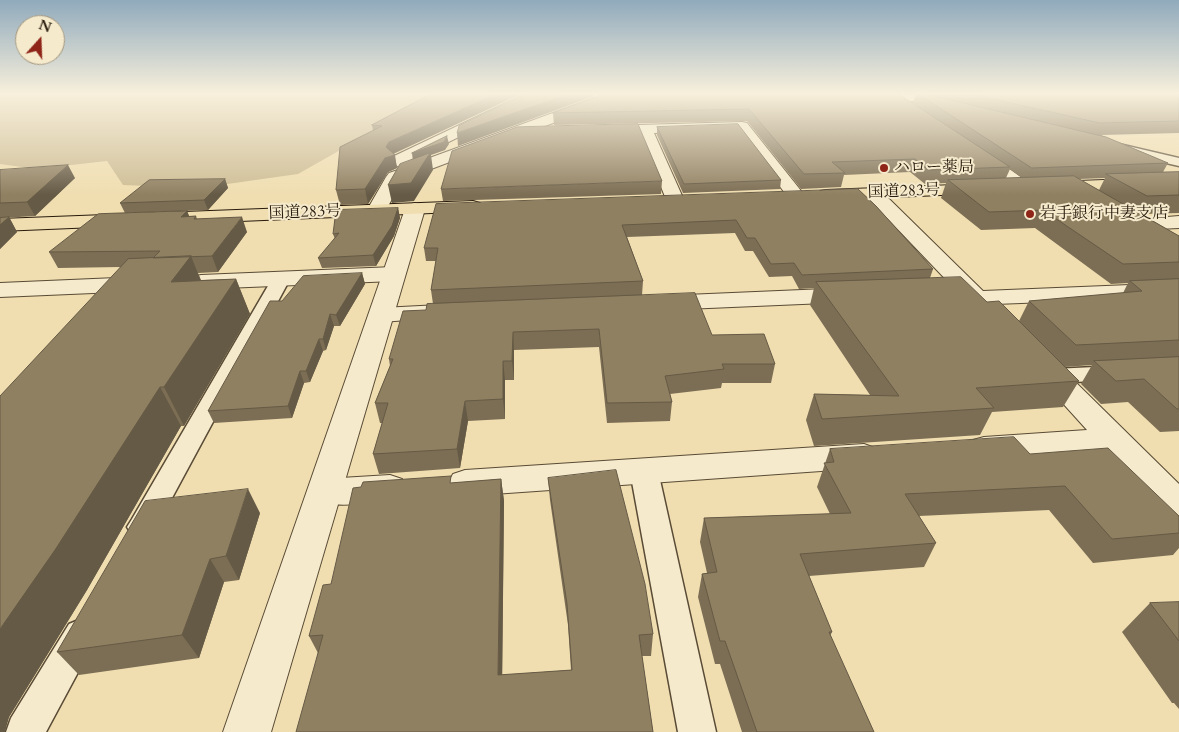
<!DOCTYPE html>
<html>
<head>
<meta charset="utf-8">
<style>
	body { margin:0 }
	#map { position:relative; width:1179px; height:732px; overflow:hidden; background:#f0deb1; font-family:Cardo,serif }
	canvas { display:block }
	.north { position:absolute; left:15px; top:15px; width:50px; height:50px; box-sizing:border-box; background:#f5eacc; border:1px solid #a3977f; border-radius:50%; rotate:20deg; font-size:14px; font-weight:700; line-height:20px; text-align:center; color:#271a0c }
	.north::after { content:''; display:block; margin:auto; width:18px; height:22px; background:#8f2418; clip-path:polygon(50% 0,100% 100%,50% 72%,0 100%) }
</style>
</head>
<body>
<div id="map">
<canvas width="1179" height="732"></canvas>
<div class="north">N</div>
</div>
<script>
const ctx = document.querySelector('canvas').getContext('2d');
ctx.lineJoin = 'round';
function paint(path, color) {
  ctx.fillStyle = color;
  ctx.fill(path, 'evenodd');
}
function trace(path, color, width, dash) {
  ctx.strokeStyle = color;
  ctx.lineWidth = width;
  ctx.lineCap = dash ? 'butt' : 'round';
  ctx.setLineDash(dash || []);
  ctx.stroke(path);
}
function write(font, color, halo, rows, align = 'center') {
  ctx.font = font + ' Cardo,"Noto Serif JP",serif';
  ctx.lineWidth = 4;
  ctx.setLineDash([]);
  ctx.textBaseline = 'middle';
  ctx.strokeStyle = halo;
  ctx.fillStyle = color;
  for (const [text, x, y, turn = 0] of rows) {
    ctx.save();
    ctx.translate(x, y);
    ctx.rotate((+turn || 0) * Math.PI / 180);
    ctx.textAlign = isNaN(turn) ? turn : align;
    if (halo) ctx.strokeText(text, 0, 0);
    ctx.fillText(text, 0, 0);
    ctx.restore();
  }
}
paint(new Path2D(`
	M0,93H441L298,174L199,188L123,185L107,161L36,169L0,164Z`), '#cebd95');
const service = new Path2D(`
	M895,95H916L949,103L950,105L945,108L916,101H908L917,108L911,111L891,100L890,98L891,96Z
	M1119,144L1179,158V166L1114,151L1113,148L1114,145Z
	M983,153L988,154L1032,185L1034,188L1032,191H1022L978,160L976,157L978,154Z
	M281,273L288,275L290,279L152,535L142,539L132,535L127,527L132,519L272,279L274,275Z
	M1179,363V377L1053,383L1045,381L1042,376L1045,371L1053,369Z
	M644,461L654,464L658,471L716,732H678L630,471L634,464Z
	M81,619L93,624L98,635L46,732H6L11,718L69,624Z`);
const minor = new Path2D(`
	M527,93H543L542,96L410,161L413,164L594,98L592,93H604L608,100L606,103L402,180L384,214L377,216L370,214L367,210L386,177L389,173L401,169L390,160L392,157Z
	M742,122L747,123L802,192L805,196L802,200L796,201L790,200L738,130L654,133L684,200L682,204L675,206L668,204L639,133L604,134L599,133L597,130L599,127L604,126Z
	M873,188L879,189L983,291L1179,283V297L995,304L992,309L983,311L974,309L867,197L864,193L867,189Z
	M1179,216V228L1137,230L1130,228L1127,224L1130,220Z
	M394,267L402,269L405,274L402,279L394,281L201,289L193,287L190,282L193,277L201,275Z
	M140,277L148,279L152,284L148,289L140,291L0,297V283Z
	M849,288L857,290L861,295L857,300L849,302L662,310L653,308L650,303L653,298L662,296Z
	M440,305L449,307L452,312L449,317L381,322L372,320L369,315L372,310L381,308Z
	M1044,359L1054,361L1179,484V520L1167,516L1106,451L984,459L973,456L968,448L973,440L984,437L1087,430L1030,367L1034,361Z
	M864,444L875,448L880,456L875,464L864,468L465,496L453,492L448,483L453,474L465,470Z
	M390,475L402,479L407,488L402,497C381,504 333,508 312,501L307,492L312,483L324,479Z`);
const tertiary = new Path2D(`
	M415,203L422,205L425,209L271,732H223L405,209L408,205Z`);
const trunk = new Path2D(`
	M1179,177V187L1053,192L1047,191L1044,187L1047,183L1053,182Z
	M980,184L986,185L989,189L986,193L826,200L820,199L817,195L820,191L826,190Z
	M473,201L480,203L482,207L480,211L0,231V219Z`);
trace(service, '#594b35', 3);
trace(minor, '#594b35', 2);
trace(tertiary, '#594b35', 2);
trace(trunk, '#271a0c', 2);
paint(service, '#f5eacc');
paint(minor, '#f5eacc');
paint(tertiary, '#f5eacc');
paint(trunk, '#f0deb1');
paint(new Path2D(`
	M433,93L394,154L397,168L388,172L368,204L340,205L336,190L373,131L372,125Z
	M606,93H1179V133L1101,135L1168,163L1163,172H1179V213L1141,214L1179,236V431L1160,432L1128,402L1101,404L1081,384L1092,365L1064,367L1079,381L1063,407L992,412L980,435L814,446L806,420L814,394L870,395L810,305L814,288L799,289L792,276L769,277L753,251H745L735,233L627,237L643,281L642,295L712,335L775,364L771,383H722L721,388L670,394L672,402L670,421L607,423L599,347L514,350V380H505V419L468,421L460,468L379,474L373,454L382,423H380L375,403L390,366L389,359L426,310L433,304L431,290L436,261H426L424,248L858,189L933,269L930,278L987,302L1019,321L1029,301L1123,293L1128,283L1111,284L1035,228L981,230L941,198L946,183L925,184L910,172L844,175L841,187L801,189L747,121L554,125L553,113ZM898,93H916L913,103L930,115ZM1010,169L1022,178H1006ZM1105,178L1099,190L1079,179Z
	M657,127L781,180L780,189L683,193L657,135Z
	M0,170L75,178L35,216L2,218L9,217L17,232L0,249Z
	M225,179L228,188L208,210L125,213L120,203Z
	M662,181L661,194L443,201L441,189Z
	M398,208L400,218L394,236L376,266L322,268L318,258L335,239L333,234Z
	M187,211L189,216H196L197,219L247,232L218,272L198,273L201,280L236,279L250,314L184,426H181L87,590L9,717L4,731L0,732L120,267L58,268L49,252Z
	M362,273L365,284L340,326H334L326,350L323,351L310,382L304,383L292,418L214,423L208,411L282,301Z
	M830,449L1030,454L1179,516V548L1173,555L1093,563L1049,510L919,516L936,543L924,567L809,576L832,632L830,636L874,732H742L720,664H715L698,597L702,574L707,573L700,542L704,518L830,514L817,487Z
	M548,478L653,634L651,656H642L653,732L318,653L309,636L331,584L361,487L453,483L501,479L504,501L502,675L571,670L568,625L550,500Z
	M260,513L239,580L224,582L199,658L79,675L57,652Z
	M1179,602V709L1174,703H1172L1122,632L1150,603Z`), '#7c6e54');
paint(new Path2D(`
	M498,93H523L391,155H395L397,168L388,172L368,204L365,189L385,158L386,147L389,142Z
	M571,93H592V97L458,146L457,133Z
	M447,136L449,144L445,150L431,155L433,170L414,201L392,203L388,185L413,162L412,153Z
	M68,165L75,178L35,216L27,202Z
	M225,179L228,188L208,210L204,200Z
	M398,208L400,218L394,236L376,266L373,255Z
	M187,211L193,226L181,217Z
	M9,217L17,232L0,249V225Z
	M242,217L247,232L218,272L212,256Z
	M191,256L205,291L171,282Z
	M362,273L365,284L340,326L336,315Z
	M236,279L250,314L184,426L164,387Z
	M330,314L334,326L326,350L323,339Z
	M513,332L514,350V380L512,361Z
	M319,339L323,351L310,382L306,371Z
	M503,361L505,380V419L503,399Z
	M300,371L304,383L292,418L288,406Z
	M160,387L181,426L87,590L9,717L5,732H0V629Z
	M465,401L468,421L460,468L457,449Z
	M501,479L504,501L502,696L498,675Z
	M248,489L260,513L239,580L226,556Z
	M210,559L224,582L199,658L182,635Z`), '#655a45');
const building = new Path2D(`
	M433,93H498L389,142L386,147L395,155L385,158L365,189L336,190L340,147L382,126L372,125Z
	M529,93H571L457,133L459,126Z
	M607,93H897L1010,167L929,170L915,159L832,162L845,173L804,174L749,109L553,113Z
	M917,93H921L1106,137L1168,163L1032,168Z
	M967,93H1179V121L1100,123Z
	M638,124L662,181L441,189L452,151L517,127Z
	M738,124L781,180L684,184L657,127Z
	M447,136L444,142L412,153Z
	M430,153L411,183L388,185L400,164Z
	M68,165L27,202L0,203V170Z
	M1179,172V195L1147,196L1106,174Z
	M1074,176L1179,236V262L1123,264L1043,210L989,212L948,180Z
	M225,179L204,200L120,203L149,180Z
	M858,189L876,206L933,269L802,275L794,263L771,264L755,238H747L736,220L622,225L643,281L431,290L438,248H424L436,204Z
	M398,208L392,226L373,255L318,258L339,233L333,234L336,210Z
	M187,211L181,217L196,216L194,219L242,217L212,256L153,258L160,251L49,252L98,214Z
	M9,217L0,225V218Z
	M191,256L171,282L236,279L164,387H160L55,550L0,629V396L128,259Z
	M362,273L336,315L330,314L323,339H319L306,371H300L288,406L208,411L270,301H282L303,276Z
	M961,277L987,302L999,301L1079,381L976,388L994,408L822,419L814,394L899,396L816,282Z
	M1179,279V340L1076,345L1029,301L1142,291L1130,281Z
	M695,293L712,335L764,334L775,364H722L724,369L665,376L672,402L607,403L599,329L513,332L512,361H503V399L465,401L457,449L373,454L388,403H375L393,359H389L403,311L426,310L427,304Z
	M1179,357V409H1177L1144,379L1116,381L1094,361Z
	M1014,437L1030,454L1108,448L1179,516V533L1112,539L1065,486L905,494L936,543L800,554L832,632H829L874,732H757L725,641H720L702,574L717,572L704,518L851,513L824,463L834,462L830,449Z
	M616,470L645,584L653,634L639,635L653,732H296L323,635L309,636L323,585L331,584L353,488L361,487L363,482L451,476L450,483L501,479L498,675L572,670L567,604L548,478Z
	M248,489L226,556L210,559L182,635L57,652L145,501Z
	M1179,602V641L1150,603Z`);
paint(building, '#908062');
trace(building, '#655a45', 1);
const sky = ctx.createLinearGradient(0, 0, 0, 195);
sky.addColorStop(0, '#90aabc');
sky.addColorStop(0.48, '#f8f0dc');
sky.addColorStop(1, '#f8f0dc00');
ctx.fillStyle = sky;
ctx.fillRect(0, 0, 1179, 195);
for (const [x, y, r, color] of [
	[884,168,5,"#8f2418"],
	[1030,214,5,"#8f2418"]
]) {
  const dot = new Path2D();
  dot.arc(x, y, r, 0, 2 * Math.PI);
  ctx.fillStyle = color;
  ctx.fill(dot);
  trace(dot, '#f5eacc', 2);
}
write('16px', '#271a0c', '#f5eacc', [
	["ハロー薬局",894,168],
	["岩手銀行中妻支店",1040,214]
], 'left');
write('16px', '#271a0c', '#f5eacc', [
	["国道283号",904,192,-2],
	["国道283号",305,213,-2]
]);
</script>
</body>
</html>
